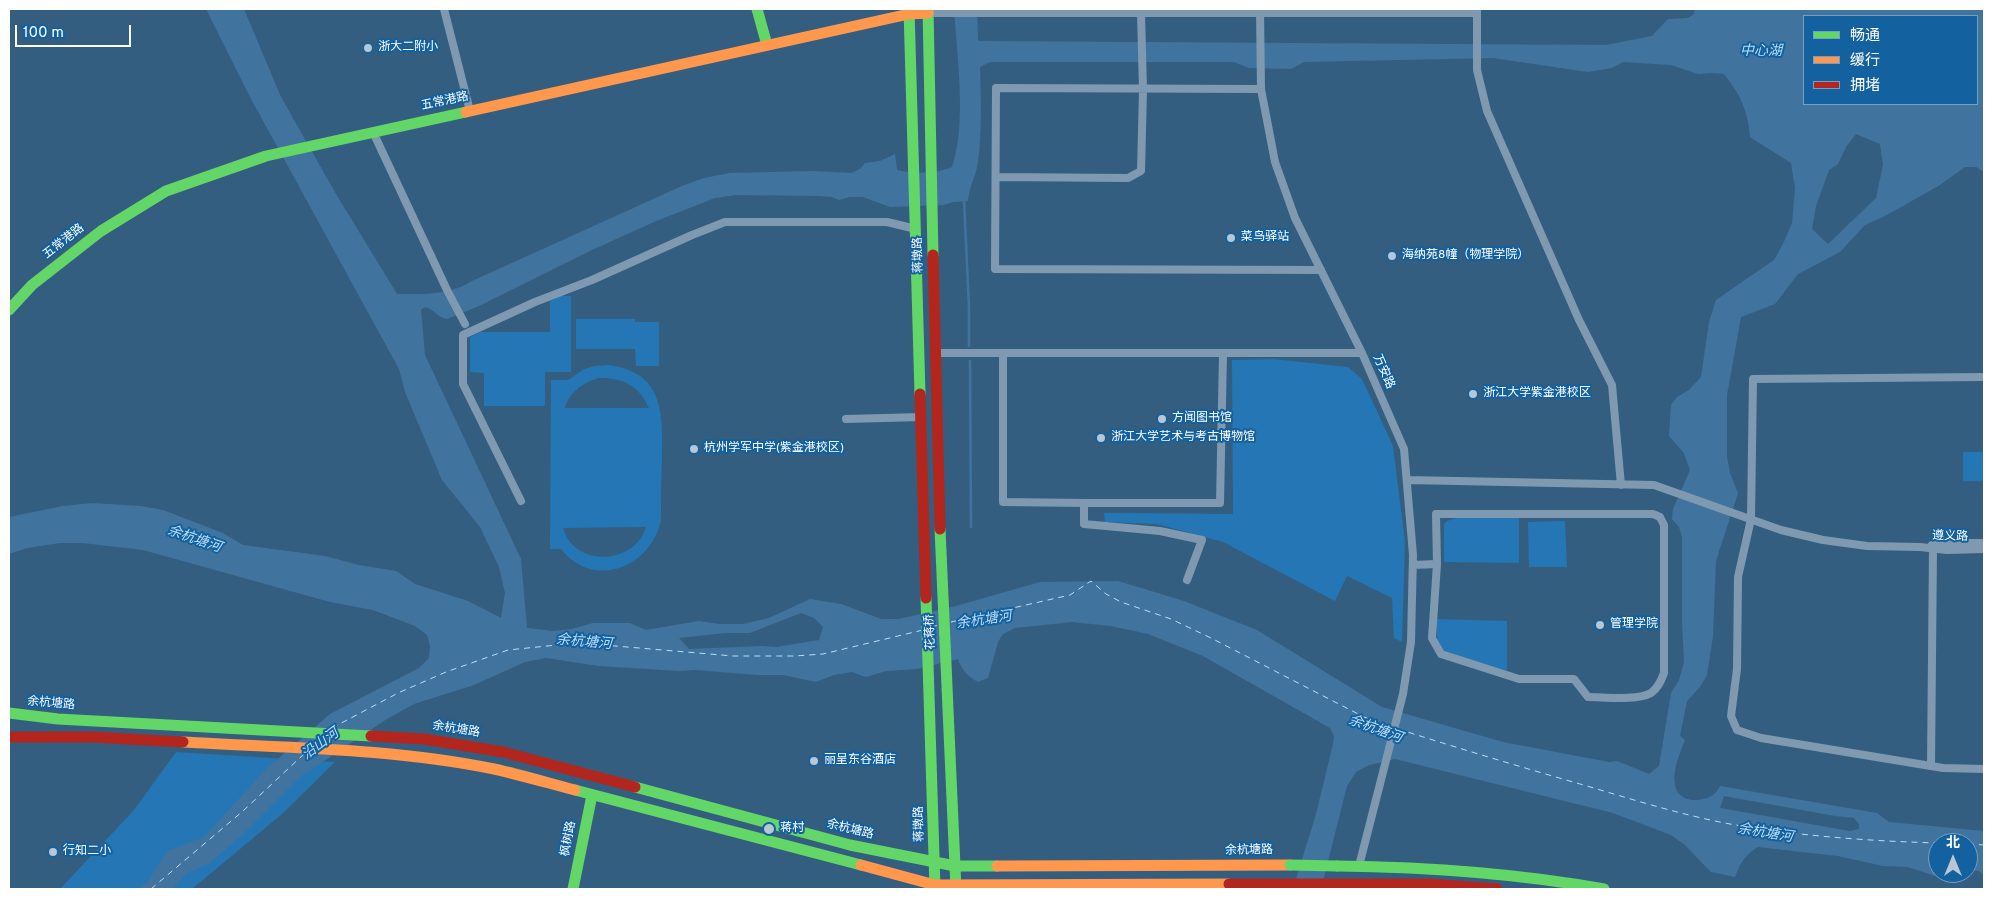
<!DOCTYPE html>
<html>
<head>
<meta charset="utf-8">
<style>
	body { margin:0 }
	#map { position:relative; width:1993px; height:898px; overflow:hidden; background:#345e80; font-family:Overpass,"Noto Sans SC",sans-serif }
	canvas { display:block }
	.frame { position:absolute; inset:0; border:10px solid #fff; pointer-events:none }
	.legend { position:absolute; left:1803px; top:15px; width:175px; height:90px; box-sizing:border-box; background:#14619f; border:1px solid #72a0c5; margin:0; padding:6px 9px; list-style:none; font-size:15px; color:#fff }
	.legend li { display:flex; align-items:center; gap:10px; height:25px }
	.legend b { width:25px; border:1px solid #72a0c5 }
	.north { position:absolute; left:1928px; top:833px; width:50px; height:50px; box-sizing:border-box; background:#14619f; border:1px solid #72a0c5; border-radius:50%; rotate:0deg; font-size:14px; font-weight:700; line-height:20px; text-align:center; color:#fff }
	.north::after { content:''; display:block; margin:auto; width:18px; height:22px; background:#b8c7d3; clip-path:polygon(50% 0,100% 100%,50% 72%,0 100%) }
	.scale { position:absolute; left:15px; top:25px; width:116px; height:22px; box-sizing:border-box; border:2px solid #fff; border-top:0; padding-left:6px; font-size:15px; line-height:18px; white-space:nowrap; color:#fff; -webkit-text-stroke:4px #14619f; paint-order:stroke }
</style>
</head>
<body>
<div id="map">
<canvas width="1993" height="898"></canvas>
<div class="frame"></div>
<ul class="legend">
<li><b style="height:6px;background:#63d668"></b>畅通</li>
<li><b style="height:6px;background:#ff974d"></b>缓行</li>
<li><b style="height:6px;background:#b3261e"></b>拥堵</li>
</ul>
<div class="north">北</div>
<div class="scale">100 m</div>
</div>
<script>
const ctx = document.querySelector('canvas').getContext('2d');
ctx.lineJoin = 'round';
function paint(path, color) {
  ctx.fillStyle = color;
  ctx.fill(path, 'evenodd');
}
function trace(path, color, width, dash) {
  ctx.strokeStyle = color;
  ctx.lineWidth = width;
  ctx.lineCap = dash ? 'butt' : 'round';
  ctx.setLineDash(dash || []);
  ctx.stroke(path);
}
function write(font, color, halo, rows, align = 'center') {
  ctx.font = font + ' Overpass,"Noto Sans SC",sans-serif';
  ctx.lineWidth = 4;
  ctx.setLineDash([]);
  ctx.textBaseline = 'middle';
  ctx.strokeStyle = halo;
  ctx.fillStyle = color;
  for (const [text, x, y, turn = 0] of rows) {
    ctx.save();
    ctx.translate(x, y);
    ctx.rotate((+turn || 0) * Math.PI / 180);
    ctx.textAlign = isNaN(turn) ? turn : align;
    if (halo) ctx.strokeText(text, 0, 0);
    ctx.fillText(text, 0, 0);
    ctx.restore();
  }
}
paint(new Path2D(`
	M560,296H571V372H545V406H484V373L470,372V337L480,332H550V301Z
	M576,319H635V322H659V366H636L635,349H576Z
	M1273,359L1348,367L1362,379L1393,446L1405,542L1402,642L1394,638L1392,598L1347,576L1335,601L1223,542L1157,524L1105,522L1104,513L1233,514L1232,360Z
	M608,365C664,372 663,413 662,459C661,479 661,500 661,520C651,568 593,590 561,549H550L551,380H568L584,369L595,366ZM598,378C622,377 639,385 649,408H565C569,392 583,383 598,378ZM646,527C635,565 574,568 563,528Z
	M1963,452H1984V481H1963Z
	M1456,518H1519V563L1444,562V524L1447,521Z
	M1565,521L1567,567H1529L1528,522Z
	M1437,619L1507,621V671L1445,652C1435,642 1437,632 1437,619Z
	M176,752L335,762L282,814L192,889H60L134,810Z`), '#2576b4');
paint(new Path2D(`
	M206,9H244L281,97L336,194L397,294C423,294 449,296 472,281L682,186L704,178L730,173L814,171L851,173L860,169L865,163L880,161L895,154L897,170C913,174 937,174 952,167C967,124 957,55 954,9H977L978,41L1606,45L1652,36L1668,19L1688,18L1694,14L1695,9H1984V172L1976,167H1965L1940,185L1885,216L1865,225L1840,252L1798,274L1775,304L1741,317L1727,395V457L1730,473L1738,493L1716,561L1713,636L1707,675L1700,687L1687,701L1680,736L1685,740C1680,753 1672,770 1675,785C1678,803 1701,803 1713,795C1716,793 1718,789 1720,786L1877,813L1889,822L1984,831V876L1979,871L1968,870V843H1938V873H1950L1935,876L1908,867L1883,866L1838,856L1758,847C1745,855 1740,863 1735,877L1711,872L1685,845L1671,835L1613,813L1395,759L1369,765L1356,772L1347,786L1321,889H1293L1316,814L1333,744L1334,736L1330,728L1203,656L1148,634L1111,626L1072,622L1015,628L1003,634L998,642L988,678L978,682C967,676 962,670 958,659L917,669L886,671L866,677L852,672L834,675L816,682L783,675H757L696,670L679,671L599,666L546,658L525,662L474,685L414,704L387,719L300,777L242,835L210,863L187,873L172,889H139L148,881L167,851L204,837L266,769L330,714L419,668L429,658L430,646L427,635L415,626L373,610L330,602L143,550L83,543H60L27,548L9,554V517L63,506L92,503L141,506L163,510L223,533L243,545L325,556L359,565L396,571L415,584L468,601L501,618L505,593L499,567L480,527L442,480L405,392L399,369L250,97ZM1804,16H1977V104H1804ZM1493,58L1588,72L1612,68L1623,62L1671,65L1698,74L1711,73L1724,74C1740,94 1748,110 1750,137L1791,163L1795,188L1792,223L1783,244L1774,260L1716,300L1709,322L1701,377L1689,390L1677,397L1671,405L1669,436L1684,453L1690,470L1673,509L1672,519L1679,527L1682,537V622L1684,662L1679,680L1671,693L1659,766L1649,774L1617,761L1609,762L1503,742L1382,707L1257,630L1184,601L1118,581L1040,582L956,606L899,619H881L841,604L810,599L769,618L743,624H719L699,621L646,630L630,623H593L572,629L553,631L527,628L521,559L425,355L421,310L425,307C434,309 438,318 447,319L479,306L592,250L654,222L715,198L736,195L819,196L832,197L839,200L850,197H863L890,207L944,205L953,202L968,201C969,187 976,176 978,162C982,131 981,99 980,67L990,62H1234L1249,68L1291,69L1304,62ZM1856,134L1880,144L1883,165L1876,198L1828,244L1812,229L1816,206L1829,170L1838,164L1846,147ZM801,613L814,618L823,627L819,640L776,647L762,646L689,649L679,638L726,633H750ZM1724,796L1835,816L1854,818L1859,824V829L1850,831L1720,808Z`), '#40749e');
trace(new Path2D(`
	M964,200L969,308V346
	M970,361L971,527`), '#40749e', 2.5);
trace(new Path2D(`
	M951,622L1070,595L1091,581L1106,594L1121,602L1171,619L1211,638L1364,717L1392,728
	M931,627L939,625
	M332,728L398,693L446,672L508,650L567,644H592L733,656H795L823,654L923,630
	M1398,729C1461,749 1524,768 1587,786C1634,800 1682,815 1730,824C1799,836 1868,841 1938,843
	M1968,844L1984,845
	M151,889L243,811L304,754`), '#b9defa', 1, [6, 5]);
trace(new Path2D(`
	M444,9L470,111
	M1260,9L1261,89L1275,162L1295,218L1362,353L1404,449L1413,555L1411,642L1403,694L1359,866
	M1477,9V70L1487,111L1579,320L1612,385L1621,485
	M928,13H1477
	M1261,89L996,88L995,269L1321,270
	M373,132L447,290L465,324
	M996,177L1128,178L1141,171L1143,90L1141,13
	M935,353H1362
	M1003,354V502L1084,503V524L1160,531L1202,540L1187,580
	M1984,377L1753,379L1751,519L1738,577L1737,669L1731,716L1737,730L1761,738L1943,768L1984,769
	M846,419L922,417
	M1407,480L1654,485L1781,530L1823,540L1867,546L1920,547L1947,550L1984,549
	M521,501L463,384V335L535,302L592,280L692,235L725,222H887L916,229
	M1084,503H1220L1223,354
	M1932,545L1946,543H1984
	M1413,565L1437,564L1436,514H1653L1660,517L1664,525V673C1661,681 1658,688 1651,693C1637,701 1604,697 1588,697L1574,679H1519L1441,654L1432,638L1437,564
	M1931,766L1933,548`), '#7f9ab0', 8);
trace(new Path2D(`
	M757,9L767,45
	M909,9L920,394
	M928,9L933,255
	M9,310L32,285L101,231L166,191L266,156L466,112
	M940,529L956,889
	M926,598L935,889
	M9,713L58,719L371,736
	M635,787L850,845L955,866H997
	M575,790L861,865
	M1337,866C1427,867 1515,873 1604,889
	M573,889L592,795`), '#63d668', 11);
trace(new Path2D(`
	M466,112L909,14L928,13
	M183,742C286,748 392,748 494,769C521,775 548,783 575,790
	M861,865L935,885L1229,884
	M997,866L1290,865`), '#ff974d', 11);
trace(new Path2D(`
	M933,255L940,529
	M920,394L926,598
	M371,736L424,739L503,752L635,787
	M9,737H93L183,742
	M1229,884H1429L1497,889`), '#b3261e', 11);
trace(new Path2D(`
	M1290,865L1337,866`), '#63d668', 11);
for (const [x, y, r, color] of [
	[368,48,5,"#b8c7d3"],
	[1231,238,5,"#b8c7d3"],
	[1392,256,5,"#b8c7d3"],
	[1473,394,5,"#b8c7d3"],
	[1162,419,5,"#b8c7d3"],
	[1101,438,5,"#b8c7d3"],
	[694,449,5,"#b8c7d3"],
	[1600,625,5,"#b8c7d3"],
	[814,761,5,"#b8c7d3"],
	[769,829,6,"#b8c7d3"],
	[53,852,5,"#b8c7d3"]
]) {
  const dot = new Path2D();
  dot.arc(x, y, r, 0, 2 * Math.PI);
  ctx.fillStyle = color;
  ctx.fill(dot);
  trace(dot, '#14619f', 2);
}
write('12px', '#fff', '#14619f', [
	["浙大二附小",378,48],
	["菜鸟驿站",1241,238],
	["海纳苑8幢（物理学院）",1402,256],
	["浙江大学紫金港校区",1483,394],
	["方闻图书馆",1172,419],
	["浙江大学艺术与考古博物馆",1111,438],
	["杭州学军中学(紫金港校区)",704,449],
	["管理学院",1610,625],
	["丽呈东谷酒店",824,761],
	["蒋村",780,829],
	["行知二小",63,852]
], 'left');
write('12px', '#fff', '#14619f', [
	["五常港路",445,102,-12],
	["五常港路",64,242,-38],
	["蒋墩路",919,255,-91],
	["万安路",1383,372,66],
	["遵义路",1950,537,2],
	["花蒋桥",931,632,-93],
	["余杭塘路",51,704,5],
	["余杭塘路",456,730,9],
	["蒋墩路",920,824,-91],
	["余杭塘路",850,830,14],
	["枫树路",569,839,-79],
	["余杭塘路",1249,851,-1]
]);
write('italic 14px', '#b9defa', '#14619f', [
	["中心湖",1761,52],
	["余杭塘河",194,540,19],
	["余杭塘河",984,621,-8],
	["余杭塘河",584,643,5],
	["余杭塘河",1375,730,20],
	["沿山河",321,745,-37],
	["余杭塘河",1765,834,9]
]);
</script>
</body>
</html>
